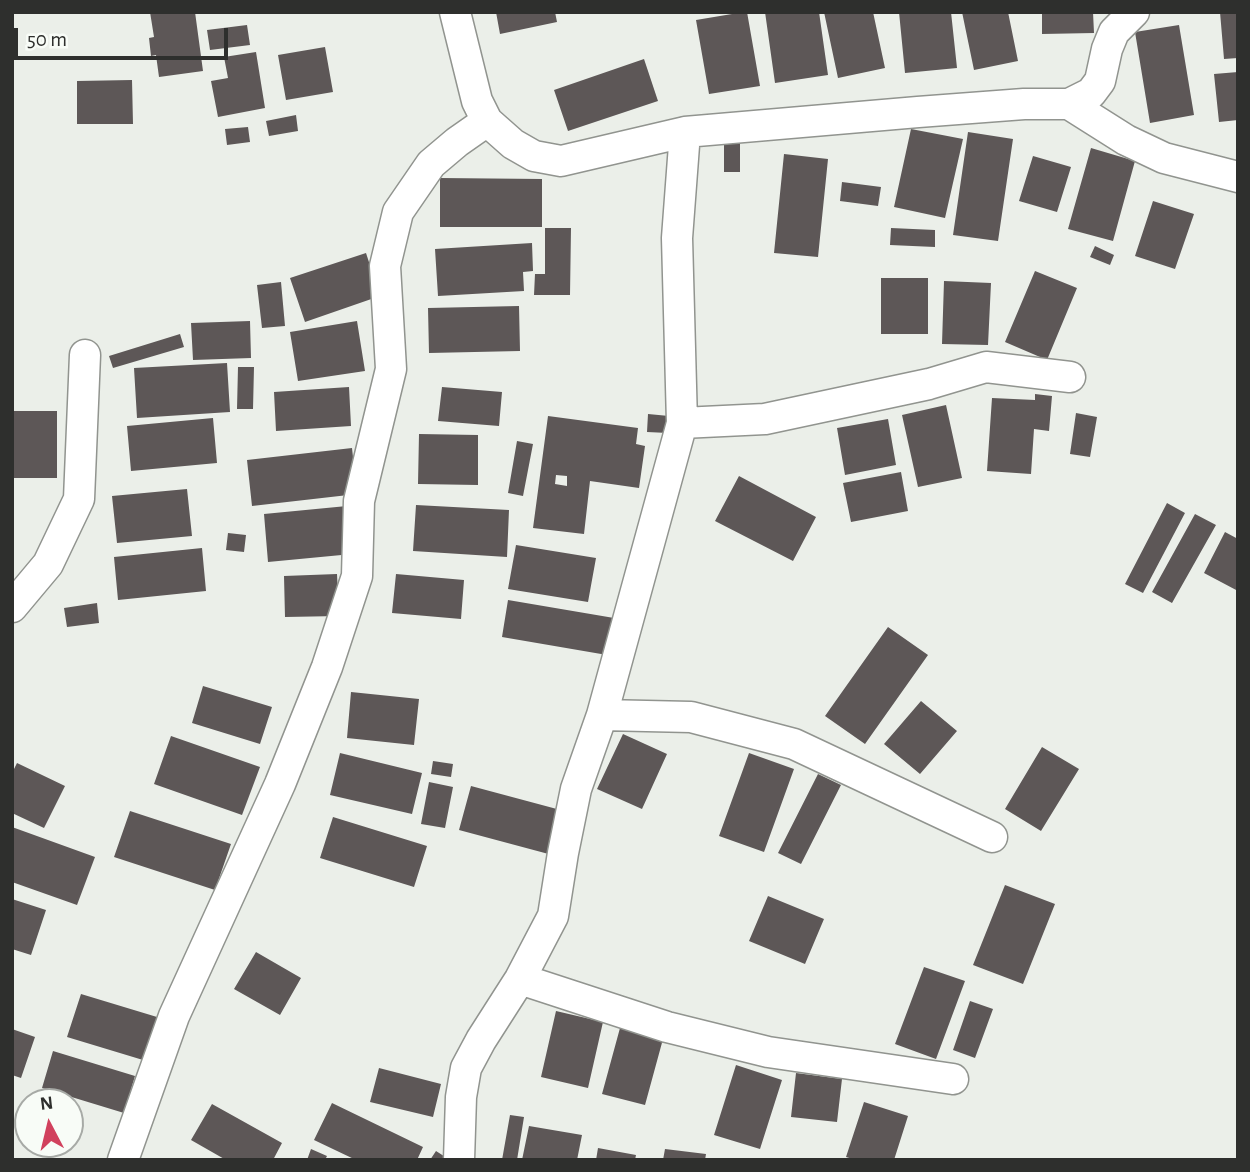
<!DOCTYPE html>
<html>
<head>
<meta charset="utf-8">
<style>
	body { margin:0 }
	#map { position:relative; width:1250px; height:1172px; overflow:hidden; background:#ebefe9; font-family:"Alegreya Sans",sans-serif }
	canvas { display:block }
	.frame { position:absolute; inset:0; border:14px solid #2e2f2d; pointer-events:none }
	.north { position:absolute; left:14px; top:1088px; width:70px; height:70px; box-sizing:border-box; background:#f8fcf7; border:2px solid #a7aaa6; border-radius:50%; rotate:353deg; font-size:19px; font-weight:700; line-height:28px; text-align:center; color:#2e2f2d }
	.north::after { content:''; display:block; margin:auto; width:24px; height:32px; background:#d1415d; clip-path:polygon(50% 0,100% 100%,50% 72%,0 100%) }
	.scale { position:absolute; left:14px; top:28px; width:214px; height:32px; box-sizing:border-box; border:4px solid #2e2f2d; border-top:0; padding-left:9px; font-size:21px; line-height:24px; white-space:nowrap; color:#2e2f2d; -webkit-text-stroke:5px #f8fcf7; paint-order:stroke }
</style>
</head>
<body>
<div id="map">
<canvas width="1250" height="1172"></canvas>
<div class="frame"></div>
<div class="north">N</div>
<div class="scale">50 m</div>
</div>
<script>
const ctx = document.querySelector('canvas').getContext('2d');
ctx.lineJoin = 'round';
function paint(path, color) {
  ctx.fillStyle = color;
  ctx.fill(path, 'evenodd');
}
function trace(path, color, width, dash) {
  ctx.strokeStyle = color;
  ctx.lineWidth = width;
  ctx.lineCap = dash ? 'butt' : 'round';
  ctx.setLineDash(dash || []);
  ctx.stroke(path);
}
paint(new Path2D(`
	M150,12H195L203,71L159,77L156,55L151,56L149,38L154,37Z
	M496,12H555L557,22L500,34Z
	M744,12H747L760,86L709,94L696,20Z
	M765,12H819L828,75L775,83Z
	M824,12H873L885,68L838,78Z
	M899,12H951L957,68L905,73Z
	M962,12H1008L1018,61L974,70Z
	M1042,12H1093L1094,33L1042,34Z
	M1220,12H1238V58L1224,59Z
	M247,25L250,45L210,50L207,30Z
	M1179,25L1194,115L1150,123L1135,32Z
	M325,47L333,92L286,100L278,55Z
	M256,52L265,108L218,117L211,81L228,78L224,57Z
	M644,59L658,101L568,131L554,90Z
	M1238,72V120L1219,122L1214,74Z
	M132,80L133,124H77V81Z
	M296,115L298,131L269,136L266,121Z
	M248,127L250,142L227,145L225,129Z
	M911,129L963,139L945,218L894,207Z
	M968,132L1013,139L998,241L953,235Z
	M740,143V172H724V144Z
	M1091,148L1135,161L1113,241L1068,229Z
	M784,154L828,159L818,257L774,253Z
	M1033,156L1071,167L1057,212L1019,201Z
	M440,178L542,179V227H440Z
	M842,182L881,187L878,206L840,201Z
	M1153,201L1194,214L1175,269L1135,256Z
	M545,228H571L570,295H534L535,274H545Z
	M891,228L935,230V247L890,245Z
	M532,243L533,271L523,272L524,291L438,296L435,249Z
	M1095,246L1114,255L1110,265L1090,257Z
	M366,253L380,296L305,322L290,278Z
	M1035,271L1077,288L1047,360L1005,342Z
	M881,278H928V334H881Z
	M944,281L991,283L988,345L942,344Z
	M281,282L285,326L262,328L257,285Z
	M519,306L520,351L429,353L428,308Z
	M250,321L251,358L193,360L191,323Z
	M357,321L365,371L298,381L290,332Z
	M180,334L184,347L113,368L109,356Z
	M227,363L230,412L137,418L134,368Z
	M238,367H254L253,409H237Z
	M349,387L351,426L276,431L274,392Z
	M442,387L502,392L499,426L438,421Z
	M1035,394L1052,396L1049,431L1034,429L1031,474L987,471L992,398L1035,400Z
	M946,405L962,478L918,487L902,415Z
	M12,411H57V478H12Z
	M1076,413L1097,417L1090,457L1070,454Z
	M648,414L669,416L668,433L647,432Z
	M548,416L638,428L636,444L645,446L639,488L590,481L584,534L533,528ZM556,475L567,476V486L555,484Z
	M213,418L217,463L131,471L127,426Z
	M888,419L896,465L845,475L837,428Z
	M419,434L478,435V485L418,484Z
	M517,441L533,444L523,496L508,493Z
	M352,448L357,494L252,506L247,460Z
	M901,472L908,511L851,522L843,483Z
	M739,476L816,517L793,561L715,521Z
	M187,489L192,536L117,543L112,496Z
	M1167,503L1185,513L1143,593L1125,584Z
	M416,505L509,510L507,557L413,551Z
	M347,506L352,554L268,562L264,514Z
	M1195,514L1216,525L1172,603L1152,592Z
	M1225,532L1238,539V591L1204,573Z
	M228,533L246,535L244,552L226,550Z
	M516,545L596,558L588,602L508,589Z
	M202,548L206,591L118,600L114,557Z
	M337,574L339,616L285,617L284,576Z
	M396,574L464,580L461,619L392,613Z
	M508,600L614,618L607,655L502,637Z
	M97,603L99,623L67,627L64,608Z
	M888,627L928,655L865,744L825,716Z
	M203,686L272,707L260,744L192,723Z
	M351,692L419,699L414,745L347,738Z
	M921,701L957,731L920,774L884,744Z
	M623,734L667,754L642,809L597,789Z
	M171,736L260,767L242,815L154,784Z
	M1042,747L1079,769L1041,831L1005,809Z
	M340,753L422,773L412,814L330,795Z
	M749,753L794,769L764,852L719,836Z
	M433,761L453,764L451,777L431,774Z
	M17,763L65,786L44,828L12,813V773Z
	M818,774L841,785L801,864L778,853Z
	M429,782L453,787L445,828L421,824Z
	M471,786L568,812L556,856L459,830Z
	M130,811L231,844L215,890L114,857Z
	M333,817L427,846L414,887L320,858Z
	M12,827L95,857L77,905L12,882Z
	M1005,885L1055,904L1023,984L973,965Z
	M768,896L824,919L805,964L749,941Z
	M12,899L46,910L31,955L12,949Z
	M256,952L301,978L280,1015L234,989Z
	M924,967L965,981L936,1059L895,1044Z
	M81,994L157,1017L143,1060L67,1037Z
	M970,1001L993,1009L975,1058L953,1050Z
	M556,1011L603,1022L588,1088L541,1077Z
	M620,1028L663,1039L645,1105L602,1094Z
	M12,1029L35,1037L21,1078L12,1075Z
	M53,1051L135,1076L124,1113L42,1088Z
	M736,1065L782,1080L760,1149L714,1135Z
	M379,1068L441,1084L433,1117L370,1102Z
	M796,1073L842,1079L837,1122L791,1117Z
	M864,1102L908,1116L894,1160H856L846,1157Z
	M332,1103L423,1147L417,1160H356L314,1140Z
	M212,1104L282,1143L273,1160H226L191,1140Z
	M510,1115L524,1117L517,1160H502Z
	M529,1126L582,1135L577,1160H522Z
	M598,1148L636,1155L635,1160H596Z
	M311,1149L327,1156L325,1160H307Z
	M665,1149L706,1154L705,1160H663Z
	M436,1151L450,1160H430Z`), '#5d5757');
const minor = new Path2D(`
	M455,12L477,101L487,121L513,144L534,156L561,161L685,132L918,112L1024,104H1069L1091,93L1100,81L1107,49L1114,32L1134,12
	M1069,104L1126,140L1164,158L1238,177
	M682,423L765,419L929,384L986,367L1070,377
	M12,607L48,564L79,499L85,355
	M602,715L691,717L794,744L992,837
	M520,979L667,1027L768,1052L953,1079
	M123,1160L174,1016L280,784L327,667L357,576L359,501L391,369L385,266L398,212L431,164L457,142L487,121
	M459,1160L461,1097L466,1068L481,1040L520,979L553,916L563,853L576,789L602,715L682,423L677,238L685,132`);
trace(minor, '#91948f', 33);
trace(minor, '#fff', 30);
</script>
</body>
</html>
